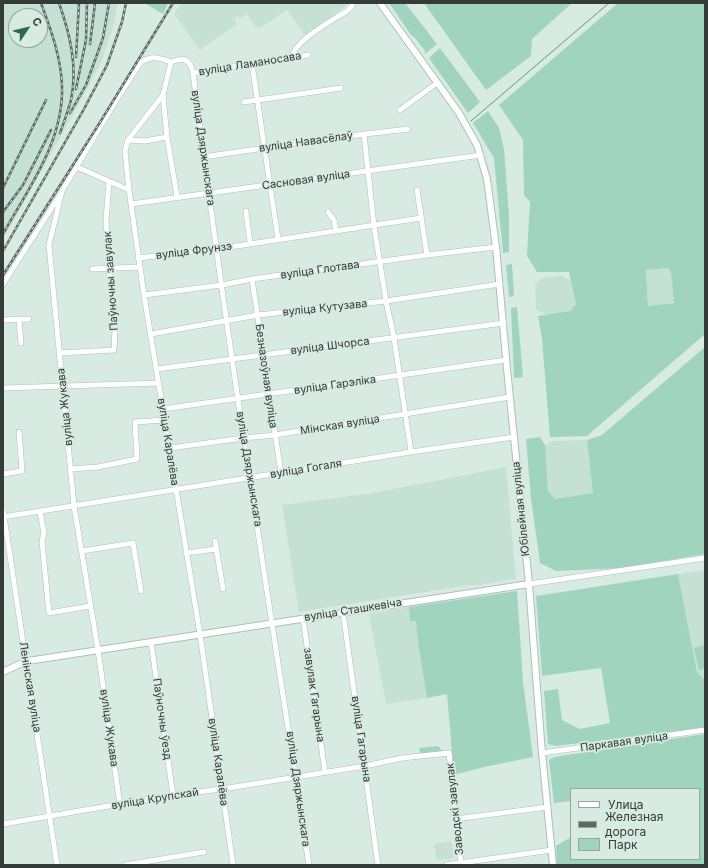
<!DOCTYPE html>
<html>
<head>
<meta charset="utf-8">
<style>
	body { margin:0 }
	#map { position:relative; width:708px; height:868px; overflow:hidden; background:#d7ebe2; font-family:Inter,sans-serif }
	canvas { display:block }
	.frame { position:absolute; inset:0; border:4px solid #343b38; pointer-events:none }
	.legend { position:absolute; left:570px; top:788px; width:130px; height:72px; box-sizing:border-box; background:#d7ebe2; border:1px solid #96a59e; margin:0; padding:5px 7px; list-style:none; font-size:12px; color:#343b38 }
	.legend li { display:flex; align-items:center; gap:8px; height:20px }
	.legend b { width:20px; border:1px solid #96a59e }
	.north { position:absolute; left:8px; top:8px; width:40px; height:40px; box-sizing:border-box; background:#d7ebe2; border:1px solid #96a59e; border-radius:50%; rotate:55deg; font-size:11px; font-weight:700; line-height:16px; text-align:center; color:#343b38 }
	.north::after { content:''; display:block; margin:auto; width:14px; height:18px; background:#2d6852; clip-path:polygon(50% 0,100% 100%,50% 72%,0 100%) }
</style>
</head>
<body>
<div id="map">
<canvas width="708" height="868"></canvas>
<div class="frame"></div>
<ul class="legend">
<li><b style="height:5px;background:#fff"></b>Улица</li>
<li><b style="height:5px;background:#5e6864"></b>Железная дорога</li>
<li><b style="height:11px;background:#a1d4be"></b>Парк</li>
</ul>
<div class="north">С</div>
</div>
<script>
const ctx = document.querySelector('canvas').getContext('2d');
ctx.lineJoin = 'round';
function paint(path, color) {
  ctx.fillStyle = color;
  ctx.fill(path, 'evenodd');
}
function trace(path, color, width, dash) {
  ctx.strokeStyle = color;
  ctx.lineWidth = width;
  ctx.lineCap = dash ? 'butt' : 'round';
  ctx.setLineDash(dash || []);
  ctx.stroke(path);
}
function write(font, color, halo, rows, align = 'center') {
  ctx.font = font + ' Inter,sans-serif';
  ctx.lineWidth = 3.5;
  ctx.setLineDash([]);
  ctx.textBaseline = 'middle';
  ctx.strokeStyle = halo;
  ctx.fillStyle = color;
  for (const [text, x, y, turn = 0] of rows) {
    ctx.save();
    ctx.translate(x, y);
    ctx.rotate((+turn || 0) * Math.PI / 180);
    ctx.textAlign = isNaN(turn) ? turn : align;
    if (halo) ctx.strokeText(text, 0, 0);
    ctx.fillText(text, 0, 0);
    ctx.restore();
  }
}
paint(new Path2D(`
	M3,3H118L112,30L102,60L85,93L3,239ZM16,16H40V40H16Z
	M181,3H349L306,36L287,10L261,27L256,28L247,14L240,19L238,16L234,19L237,24L200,50L174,14Z
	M668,268L671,273L674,303L648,306L646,269Z
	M563,276L572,282L576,304L570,311L546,315L536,309L535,285L542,278Z
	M587,440L593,493L555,499L548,491L545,445L553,441Z
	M506,467L516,579L473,586L470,585L299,612L282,505L373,493Z
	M705,570V680L697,672L678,574Z
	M409,607L410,621L416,620L418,643L427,698L386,704L369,614Z
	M451,841L454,858L437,860L434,844Z`), '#c5e1d4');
paint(new Path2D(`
	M144,3H168L163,14Z
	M389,3H405L437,44L425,54V51L415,38L411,35Z
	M424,3H572L532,39L531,56L486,90Z
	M618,3H705V334L587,436L550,437L542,339L538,316L570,311L576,304L569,272H537L527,256L530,202L524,195L523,140L499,105ZM668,268L671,273L674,303L648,306L646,270Z
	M440,48L480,102L468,113L429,58Z
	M488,111L499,128L504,149L509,216V252L503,253L494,158L473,123Z
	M512,264L514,296L509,297L506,265Z
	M517,307L523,377L514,378L511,308Z
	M705,347V554L623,568L556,571L540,563L531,498L526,439L540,437L545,445L548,491L555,499L593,493L587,440L602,435Z
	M678,574L697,672L705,680V728L556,746L548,744L544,691L558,689L562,720L580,729L610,723L601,668L542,676L536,596Z
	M517,591L523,682L533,757L484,767L454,775L447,694L427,698L418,643L416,621H410L409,607Z
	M705,645V668L699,670L694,648Z
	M705,734V865H557L556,846L571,837V859H699V789H571V801L554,803L549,760L554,757Z
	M438,746L443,752L420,754L419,748Z`), '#a1d4be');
trace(new Path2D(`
	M471,121L609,3`), '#5f9680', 1);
const minor = new Path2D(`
	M291,58C297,40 322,27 337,17C343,14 351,10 353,3
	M252,64L278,239
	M193,73L308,55
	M163,95L167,137L177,196
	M244,102L341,88
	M400,110L437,83
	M364,135L374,226L386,301L394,338L411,452
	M128,140L145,141L167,137
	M203,157L340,137L408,129
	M77,167L129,190
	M417,190L427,255
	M131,204L481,155
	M246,211L250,243
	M328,212L334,220L336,231
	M138,258L217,249L421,218
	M92,269L140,267
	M252,279L281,473
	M3,284L60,195
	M144,295L222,285L252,279L427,255L496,247
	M19,319L21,343
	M3,320L29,319
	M151,334L258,315L386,301L500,284
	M59,353L114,350L115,329L109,269L106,221L109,181
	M157,369L504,323
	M3,388L159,383
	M163,409L506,360
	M170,448L244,438L275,435L510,397
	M71,469L98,467L137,459L135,422L165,420
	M3,474L22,471L19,432
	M3,510L57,865
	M40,512L44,533L42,541L49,613L90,606
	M3,517L411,452L514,437
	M215,541L223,589
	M82,551L133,543L141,591
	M186,553L216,549
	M529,584L705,558
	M343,612L378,865
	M303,618L325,772
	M151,642L173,795
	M542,753L705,730
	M120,805L98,650L74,506L49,245L62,191L114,104L141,62C153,55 159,58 171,62
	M455,819L548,807
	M3,824L173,795L222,789L365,766L402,758L449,753L461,865
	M125,865L204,852
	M233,865L200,634L144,295L129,190L125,151L128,140L163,95L171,62C184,57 190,59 193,73C226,337 269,601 309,865
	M446,865L552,850`);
const major = new Path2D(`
	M380,3L459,113L477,145L487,179L496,247L507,369L529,584L542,753L553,865
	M3,672L26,661L34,660L529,584`);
trace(minor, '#adc0b7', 6);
trace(major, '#adc0b7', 8);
trace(minor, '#fff', 5);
trace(major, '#fff', 6);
const rail = new Path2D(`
	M59,3C70,34 78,67 71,100C68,111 64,122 60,133
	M90,44L95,3
	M76,57L79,3
	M76,89L86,40L87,3
	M70,113L86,85L103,38L109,3
	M3,188L46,100
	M3,212L23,185L51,130
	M3,234C28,189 64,141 62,86C61,57 51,30 41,3
	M3,251L84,109L107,65L122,22L126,3
	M3,275L99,124L173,3`);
trace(rail, '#5e6864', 2.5);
trace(rail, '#d7ebe2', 1, [3]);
write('11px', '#343b38', '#d7ebe2', [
	["вуліца Ламаносава",250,64,-9],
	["вуліца Навасёлаў",306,142,-8],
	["вуліца Дзяржынскага",203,148,82],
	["Сасновая вуліца",306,180,-8],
	["вуліца Фрунзэ",194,251,-7],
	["вуліца Глотава",320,270,-8],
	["Паўночны завулак",111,281,-94],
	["вуліца Кутузава",325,308,-6],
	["вуліца Шчорса",330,346,-7],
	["Безназоўная вуліца",266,376,82],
	["вуліца Гарэліка",335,385,-8],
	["вуліца Жукава",65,407,-96],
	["Мінская вуліца",340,425,-9],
	["вуліца Каралёва",168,442,81],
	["вуліца Дзяржынскага",249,469,81],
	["вуліца Гогаля",306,469,-9],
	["Юбілейная вуліца",521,509,-96],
	["вуліца Сташкевіча",353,610,-9],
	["Ленінская вуліца",30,687,81],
	["завулак Гагарына",314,695,82],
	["Паўночны ўезд",162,719,82],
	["вуліца Жукава",109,728,82],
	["вуліца Гагарына",361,739,82],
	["Паркавая вуліца",624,742,-8],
	["вуліца Каралёва",218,762,82],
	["вуліца Дзяржынскага",298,789,82],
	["вуліца Крупскай",155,799,-9],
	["Заводскі завулак",455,809,-96]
]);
</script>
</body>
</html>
